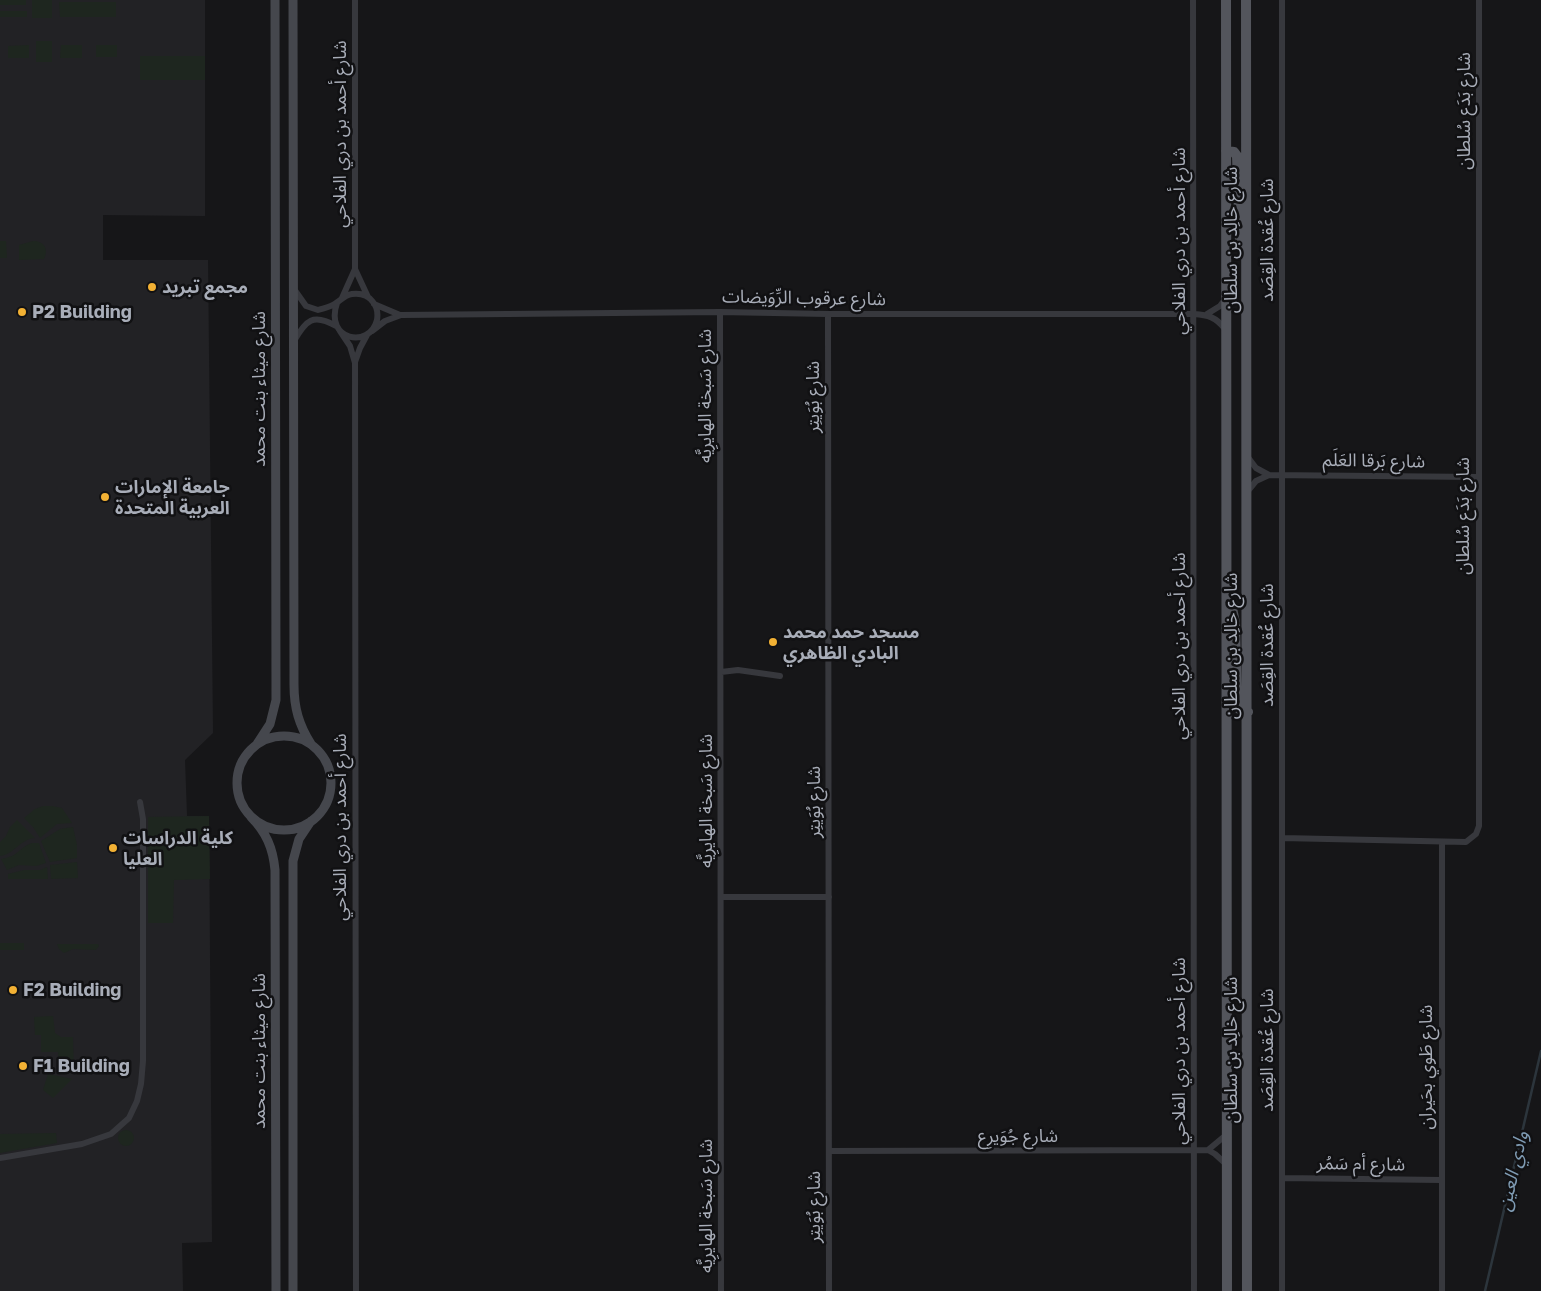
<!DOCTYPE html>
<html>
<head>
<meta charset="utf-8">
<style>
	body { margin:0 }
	canvas { display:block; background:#161618 }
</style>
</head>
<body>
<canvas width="1541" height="1291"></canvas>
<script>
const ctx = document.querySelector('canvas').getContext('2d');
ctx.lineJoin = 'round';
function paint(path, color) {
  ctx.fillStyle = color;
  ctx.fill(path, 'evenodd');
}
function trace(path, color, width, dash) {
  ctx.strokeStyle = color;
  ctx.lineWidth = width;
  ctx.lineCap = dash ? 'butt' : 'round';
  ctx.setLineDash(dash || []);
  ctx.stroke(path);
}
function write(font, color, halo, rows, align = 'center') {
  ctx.font = font + ' "Golos Text","Noto Sans Arabic",sans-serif';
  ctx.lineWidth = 5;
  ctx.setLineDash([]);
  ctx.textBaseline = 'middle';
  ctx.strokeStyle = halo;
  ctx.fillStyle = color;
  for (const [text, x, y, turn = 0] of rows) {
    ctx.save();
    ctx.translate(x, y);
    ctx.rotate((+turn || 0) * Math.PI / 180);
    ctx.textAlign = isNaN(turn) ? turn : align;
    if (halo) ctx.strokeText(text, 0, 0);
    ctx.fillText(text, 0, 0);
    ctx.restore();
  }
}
paint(new Path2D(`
	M0,0H205V216L103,215V260H208L213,733L185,760L187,816H209L212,1242L182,1243L183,1291H0Z`), '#222225');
paint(new Path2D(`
	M0,0H26V5H0Z
	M32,0H52V18H32Z
	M59,2H116V17H60Z
	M0,11H27V17H0Z
	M36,41H52V62H36Z
	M29,45V58H8V46Z
	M61,45H82V58H60Z
	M96,45H117V57H96Z
	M140,56H205V80H140Z
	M0,241H6L7,258H0Z
	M33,241C44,241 49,249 44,259L19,260V245Z
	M43,806H52L62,808L72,823L57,824L40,838L33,827L24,818L35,809Z
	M209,816L210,879L174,880L173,923H148V817Z
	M17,820L35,838C20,839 15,854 0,856V842L6,836L10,827Z
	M73,827L77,845V858L50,862L41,841L60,829Z
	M32,843H39L46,863L36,866L19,865L7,870L1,859C20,856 18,848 32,843Z
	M77,862L78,878L51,879L50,865Z
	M47,867L48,879H8V874L24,870H40Z
	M0,943H24V950H0Z
	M57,944H98L99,946L96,950L73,949L64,953L59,949Z
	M53,1016L55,1033L61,1037H73L74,1072H59L58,1052H41V1035H35L34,1017Z
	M48,1074L72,1079L53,1098L43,1090Z
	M118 1138a8 8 0 1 1 16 0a8 8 0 1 1-16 0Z
	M56,1133L57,1143L0,1153V1134Z`), '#1e261f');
trace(new Path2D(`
	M1485,1291L1541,1051`), '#2c353c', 2.5);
trace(new Path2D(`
	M1193,0L1194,1291
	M1282,0V1291
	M355,269L368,297
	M294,289L306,306L318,310C324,308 331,307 336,303C342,299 345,295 352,294C360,293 368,295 373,302C377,307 378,314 377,320C370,349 324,341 337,303
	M342,298L355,269V0
	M374,304L400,315
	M720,312L721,1291
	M828,314L829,1291
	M1207,314L1220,306L1226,298
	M340,331L350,346L355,363L356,1291
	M372,331L385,321L401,315L720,312L828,314H1194C1208,315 1216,317 1225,329
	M294,341C306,320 313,313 336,326
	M355,362L360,348L367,335
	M1247,456L1256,468L1269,475L1478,477
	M1247,492L1256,481L1269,475
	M721,672L738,670L780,676
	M1282,838L1466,842L1476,834L1479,826V0
	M1442,842V1291
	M721,897H829
	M1208,1150L1226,1135
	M829,1151L1208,1150L1215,1154L1227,1165
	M0,1158L82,1144L111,1134L129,1118L137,1101L141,1084L143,1061V819L140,802
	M1282,1178L1441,1180`), '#37383d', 6);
trace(new Path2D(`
	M293,0L294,685C294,708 299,725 311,744
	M237 783a47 47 0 1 1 94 0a47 47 0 1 1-94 0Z
	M257,744L270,724L276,700L275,0
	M251,817C266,832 273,848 275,870L276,1291
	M293,1291V861L299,839L311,821`), '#45474d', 9);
trace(new Path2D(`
	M1226,0L1227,1291
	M1246,0L1247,1291
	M1226,151L1234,152L1237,156L1240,242
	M1231,603L1235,623L1237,707L1242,711L1248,712`), '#53555c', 10);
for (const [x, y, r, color] of [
	[152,287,5,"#f2b134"],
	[22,312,5,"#f2b134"],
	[105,497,5,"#f2b134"],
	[773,642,5,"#f2b134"],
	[113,848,5,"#f2b134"],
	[13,990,5,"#f2b134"],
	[23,1066,5,"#f2b134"]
]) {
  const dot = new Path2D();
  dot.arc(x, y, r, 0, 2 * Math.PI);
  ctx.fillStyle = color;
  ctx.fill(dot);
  trace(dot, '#111113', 2);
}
write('18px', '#a8adb8', '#111113', [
	["شارع بَدَع سُلطان",1464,111,-90],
	["شارع أحمد بن دري الفلاحي",340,134,-90],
	["شارع خالِد بن سلطان",1231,240,-90],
	["شارع عُقدة القِصَد",1267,240,-90],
	["شارع أحمد بن دري الفلاحي",1179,241,-90],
	["شارع عرقوب الرِّوَيضات",804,298,1],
	["شارع ميثاء بنت محمد",259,389,-90],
	["شارع سَبخة الهايرِيَّه",705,396,-90],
	["شارع بُوَيتِر",813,397,-90],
	["شارع بَرقا العَلَم",1374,461,1],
	["شارع بَدَع سُلطان",1463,516,-90],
	["شارع عُقدة القِصَد",1267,645,-90],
	["شارع أحمد بن دري الفلاحي",1179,646,-90],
	["شارع خالِد بن سلطان",1231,646,-90],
	["شارع سَبخة الهايرِيَّه",706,801,-90],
	["شارع بُوَيتِر",814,802,-90],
	["شارع أحمد بن دري الفلاحي",340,827,-90],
	["شارع خالِد بن سلطان",1231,1050,-90],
	["شارع عُقدة القِصَد",1267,1050,-90],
	["شارع ميثاء بنت محمد",259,1051,-90],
	["شارع أحمد بن دري الفلاحي",1179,1051,-90],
	["شارع طَوي بحَيران",1426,1067,-90],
	["شارع جُوَيرِع",1018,1136],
	["شارع أم سَمُر",1361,1164,1],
	["شارع سَبخة الهايرِيَّه",706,1206,-90],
	["شارع بُوَيتِر",814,1207,-90]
]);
write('bold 18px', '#a8adb8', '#111113', [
	["مجمع تبريد",162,287],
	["P2 Building",32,312],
	["جامعة الإمارات",115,487],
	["العربية المتحدة",115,508],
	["مسجد حمد محمد",783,632],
	["البادي الظاهري",783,653],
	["كلية الدراسات",123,838],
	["العليا",123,859],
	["F2 Building",23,990],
	["F1 Building",33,1066]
], 'left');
write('italic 19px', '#7f9bb3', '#111113', [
	["وادي العين",1513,1171,-77]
]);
</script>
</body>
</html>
